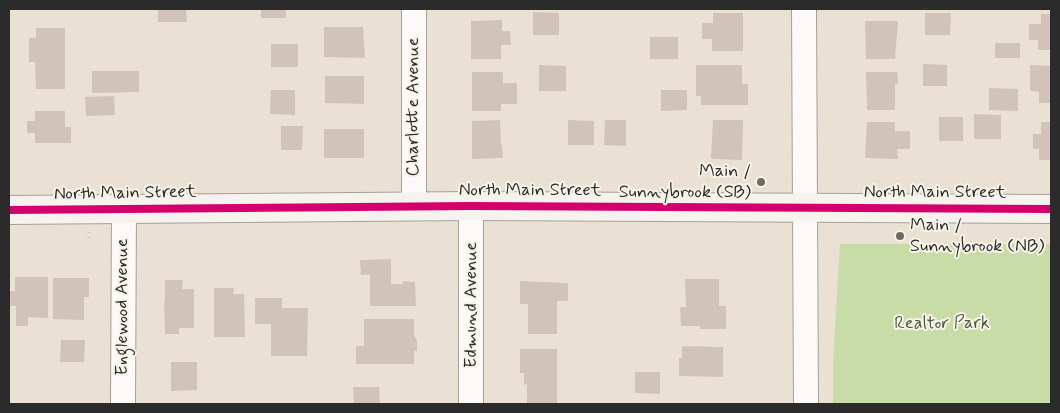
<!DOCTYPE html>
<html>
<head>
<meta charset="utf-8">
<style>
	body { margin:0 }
	#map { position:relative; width:1060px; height:413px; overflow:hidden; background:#eae1d4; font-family:Mynerve,sans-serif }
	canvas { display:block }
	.frame { position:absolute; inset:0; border:10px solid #2b2b2b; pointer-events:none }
</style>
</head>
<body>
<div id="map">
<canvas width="1060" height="413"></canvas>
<div class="frame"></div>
</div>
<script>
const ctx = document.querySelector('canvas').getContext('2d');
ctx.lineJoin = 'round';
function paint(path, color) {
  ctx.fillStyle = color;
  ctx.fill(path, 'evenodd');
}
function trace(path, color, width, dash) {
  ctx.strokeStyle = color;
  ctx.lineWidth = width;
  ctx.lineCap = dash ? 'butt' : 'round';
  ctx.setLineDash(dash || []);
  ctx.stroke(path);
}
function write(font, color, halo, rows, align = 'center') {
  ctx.font = font + ' Mynerve,sans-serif';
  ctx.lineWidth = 4;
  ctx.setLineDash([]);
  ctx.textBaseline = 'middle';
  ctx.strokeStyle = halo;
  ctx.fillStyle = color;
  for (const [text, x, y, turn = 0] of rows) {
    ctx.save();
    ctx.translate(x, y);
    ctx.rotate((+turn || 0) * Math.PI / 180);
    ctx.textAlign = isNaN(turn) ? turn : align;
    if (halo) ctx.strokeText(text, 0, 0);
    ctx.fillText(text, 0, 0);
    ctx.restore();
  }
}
paint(new Path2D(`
	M840,244H1051V404H833V362Z`), '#c8dca7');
paint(new Path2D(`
	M158,9H186L187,22H158Z
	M261,9H286V18H261Z
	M533,12L559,13V35H533Z
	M713,13H743V51H712V39H702V23H713Z
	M925,13H951L950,35H925Z
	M1041,14H1051V50H1038V40H1029V24H1041Z
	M471,21L501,20L502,21V31H510L511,45H501V59H471Z
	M865,21H898L895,59H866Z
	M324,27H363L365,58L324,57Z
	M36,28H65V89H36L35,62H29V38H36Z
	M650,37H678V59H650Z
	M995,43H1020V58H995Z
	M271,44H298V67H271Z
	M923,64L947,65V86H923Z
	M539,65L566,66V91H539Z
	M696,65H742V84H748V105H701V96H696Z
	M1030,65L1051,66V103H1039V92L1030,91Z
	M92,71H139V92L92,93Z
	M472,72H501L503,73V83H517V104H501V111H472Z
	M866,72H897L898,84H895V110H867Z
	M325,76H364V104L325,103Z
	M989,88L1018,89V111L989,110Z
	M271,90H295V115L270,114Z
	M661,90H687V110L661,111Z
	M114,96L115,115L86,116L85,97Z
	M35,111H65V127H71V143H35V133H27V121H35Z
	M974,114L1001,115V139H974Z
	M939,117H963V141H939Z
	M500,120L501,146H502L503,158L472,159V121Z
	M568,120L594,121V145H568Z
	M605,120H626V146L604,145Z
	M713,120H743L742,160L713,159L711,158Z
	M867,122H895V131H910V149H897L898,159L865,158Z
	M1041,122H1051V160H1041L1039,159V149H1033V134H1041Z
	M281,126H303L302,150H281Z
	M324,129H364V158H324Z
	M391,259V284H403V281L415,282L416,306H370V275H361L360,260Z
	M15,277H48V318L28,317V326H16V306H10V291H15Z
	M53,278H89V297H84V320L53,319Z
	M685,279H719V306H726V329H700V326H681L680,307H686Z
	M165,280H183L182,289H194V328H179V334H165L164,301H165Z
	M520,281L568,283V301H557V334H528V304H520Z
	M214,288H234L233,294H244L245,337H214Z
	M255,298H282V308H308L307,356H271V324H255Z
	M364,319H414V335L417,341V351H414V364H356V346H364Z
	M61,340H85L84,362H60Z
	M682,346L723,347V377L679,376V358H682Z
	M520,349H557V403H527V384L524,385V373H520Z
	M171,362H197V390L171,391Z
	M635,372H660V394L635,393Z
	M353,387H379L380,404H354Z`), '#d1c3ba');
const street = new Path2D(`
	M414,9V206
	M804,9L806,404
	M123,404L124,209
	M471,404V206`);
const secondary = new Path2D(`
	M9,210L471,206L1051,209`);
trace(street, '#a5a099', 26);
trace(secondary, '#a5a099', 30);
trace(new Path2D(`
	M89,232V239`), '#cac8c6', 3, [1, 4]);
trace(street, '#fcfaf9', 24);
trace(secondary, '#f6f2ee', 28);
trace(new Path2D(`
	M9,210L471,206L1051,209`), '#d6006c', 8);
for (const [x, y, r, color] of [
	[761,182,5,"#6e6b66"],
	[900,236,5,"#6e6b66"]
]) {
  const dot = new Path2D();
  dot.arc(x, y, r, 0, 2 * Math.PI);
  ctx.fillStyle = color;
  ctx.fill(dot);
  trace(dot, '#f7f3e8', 2);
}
write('18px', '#2b2b2b', '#f7f3e8', [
	["Charlotte Avenue",414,107,-90],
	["North Main Street",530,191],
	["North Main Street",935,193],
	["North Main Street",125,194,-1],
	["Edmund Avenue",472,305,-90],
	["Englewood Avenue",123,307,-90]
]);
write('18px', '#2b2b2b', '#f7f3e8', [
	["Main /",751,172],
	["Sunnybrook (SB)",751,193],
	["Main /",910,226,"left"],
	["Sunnybrook (NB)",910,247,"left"]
], 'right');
write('18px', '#4c5641', '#f7f3e8', [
	["Realtor Park",942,324]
]);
</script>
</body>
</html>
